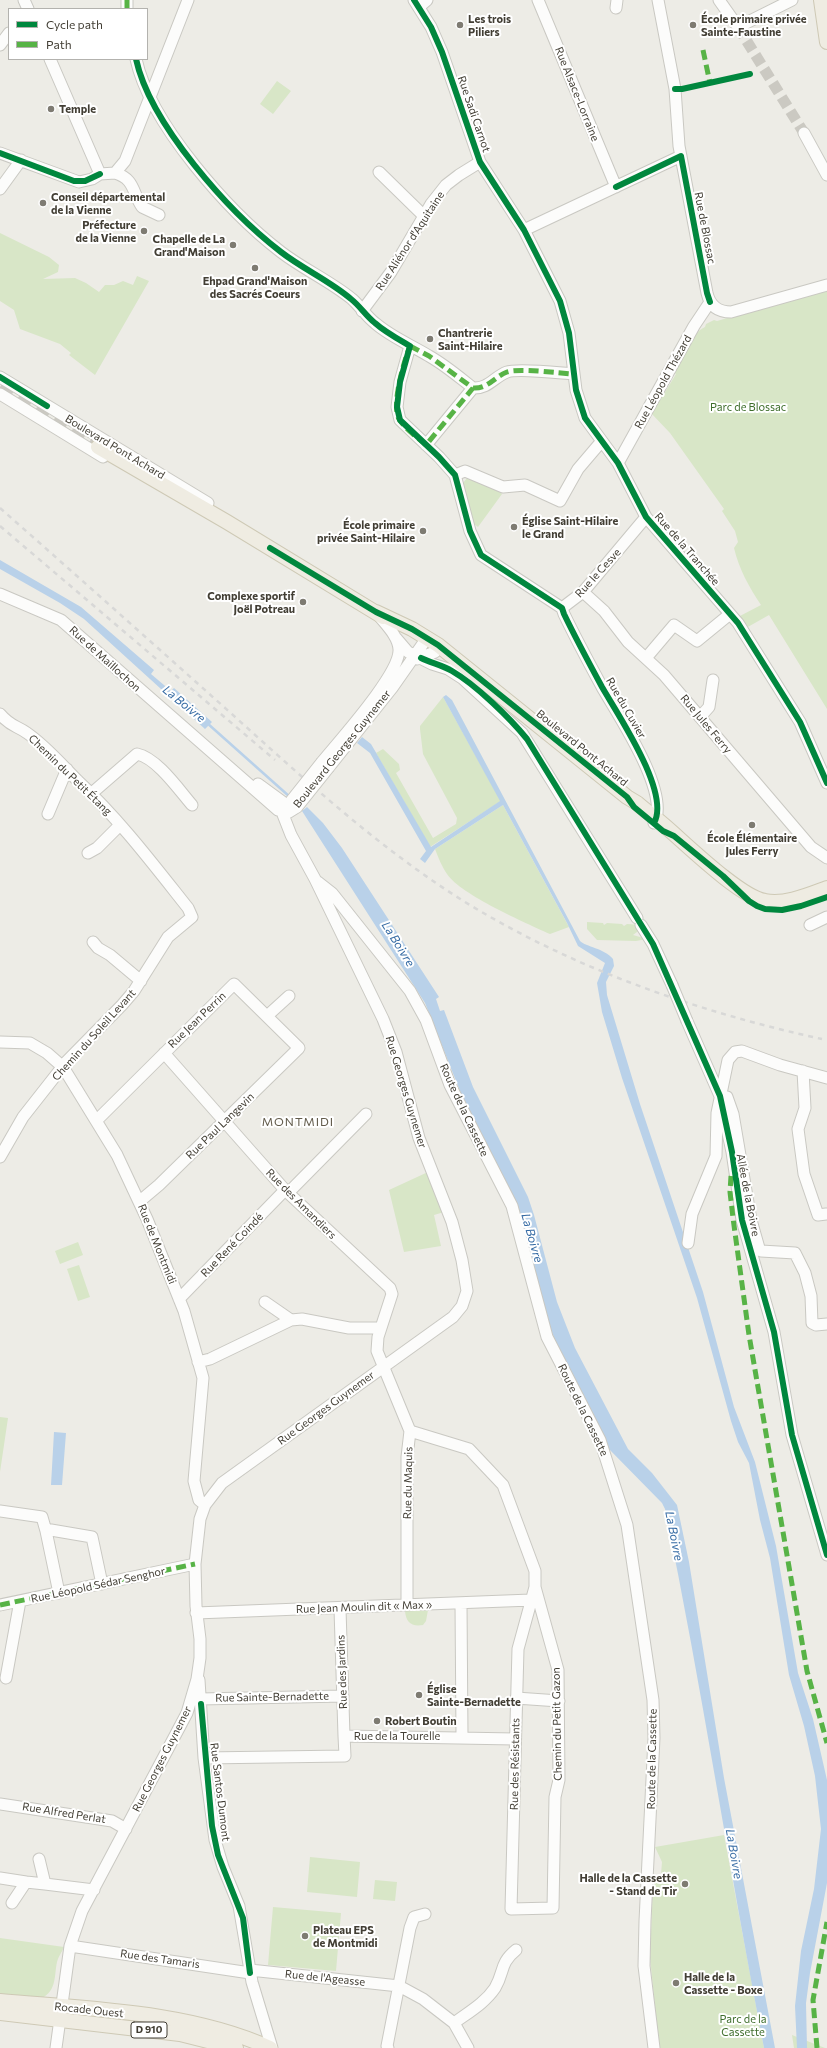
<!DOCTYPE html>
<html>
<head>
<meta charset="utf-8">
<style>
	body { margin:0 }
	#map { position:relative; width:827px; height:2048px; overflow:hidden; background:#edece6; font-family:Commissioner,sans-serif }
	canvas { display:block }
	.legend { position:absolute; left:8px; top:8px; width:140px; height:52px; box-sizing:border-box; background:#fff; border:1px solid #b3b2ae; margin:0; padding:5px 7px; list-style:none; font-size:12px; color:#423e34 }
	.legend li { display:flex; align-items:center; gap:8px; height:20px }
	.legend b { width:20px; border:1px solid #b3b2ae }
</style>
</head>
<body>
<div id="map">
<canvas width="827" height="2048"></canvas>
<ul class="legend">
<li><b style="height:5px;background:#00873e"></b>Cycle path</li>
<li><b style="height:5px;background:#57b346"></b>Path</li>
</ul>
</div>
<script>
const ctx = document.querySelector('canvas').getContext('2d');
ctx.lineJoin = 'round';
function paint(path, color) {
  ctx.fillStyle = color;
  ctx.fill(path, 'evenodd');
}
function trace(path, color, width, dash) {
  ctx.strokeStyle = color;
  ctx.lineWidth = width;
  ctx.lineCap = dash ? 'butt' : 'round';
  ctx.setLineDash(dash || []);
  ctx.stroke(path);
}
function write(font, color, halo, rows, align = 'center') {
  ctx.font = font + ' Commissioner,sans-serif';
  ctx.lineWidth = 4;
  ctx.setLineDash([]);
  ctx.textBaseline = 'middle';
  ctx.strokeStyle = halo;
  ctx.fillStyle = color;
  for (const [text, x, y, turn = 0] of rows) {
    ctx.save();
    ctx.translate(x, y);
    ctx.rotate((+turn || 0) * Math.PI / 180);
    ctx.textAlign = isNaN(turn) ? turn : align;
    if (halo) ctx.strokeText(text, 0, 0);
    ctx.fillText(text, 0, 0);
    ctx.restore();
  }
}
paint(new Path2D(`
	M277,81L291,91L273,114L260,104Z
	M0,233L49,257L59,265L58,272L43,279L75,278L86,283L99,292L105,285H114L123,281L133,285L137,276L149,281L95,375L69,355L71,353L60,344L20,329L14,310L0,301Z
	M827,289V709L769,615L746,628L738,617L761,605C749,587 739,569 734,548L738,542L735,531L722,511L724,509L670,433L650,412L662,397L676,374L673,372C682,358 690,334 705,327L706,324L714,320L717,321Z
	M468,477L497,490L502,494L478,527L474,524L461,485Z
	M443,697L501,801L430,847L376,753L383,749L399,764L400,770L396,773L433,838L456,824L457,818L423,754L420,729V726Z
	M503,805L569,927L550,934C526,923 461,895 447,874C442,867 438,857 435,849Z
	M587,922L603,923L604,925L607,923L622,924L624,926L627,924L641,925V929L633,935L647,939L636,941L597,940L587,929Z
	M428,1172L444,1212L434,1215L441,1246L404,1252L389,1190Z
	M78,1242L83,1255L60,1264L55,1251Z
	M79,1265L90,1297L78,1301L67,1269Z
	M0,1417L8,1418L0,1472Z
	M428,1610L426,1621L423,1625C411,1627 406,1622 405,1611Z
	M724,1835L764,2048H659L650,1958L653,1884L661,1874L662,1862L655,1847Z
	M310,1857L360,1862L357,1897L307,1892Z
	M375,1880L397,1882L395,1901L373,1899Z
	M273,1907L341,1913L336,1971L268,1965Z
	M0,1938L64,1947C62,1952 58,1957 57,1962C54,1976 57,1990 42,1998L0,1995Z
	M792,2035L825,2048H794Z`), '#d8e6c7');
paint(new Path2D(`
	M0,560L81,607L154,670L151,674L171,691L174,688L212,722L205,729L84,619L60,603L0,569Z
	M446,695L452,700L580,941C586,947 604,948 613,959L614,966L606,982L607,995L640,1104L703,1292L734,1407L755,1462L776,1546L798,1673L813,1719L827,1780V1883L810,1973L806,2003L807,2048H797L795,2006L801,1951L814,1889L821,1829L815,1776L804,1726L789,1675L770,1558L760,1520L749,1463L738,1442L731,1421L697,1298L622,1078L602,1012L597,983L605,963L578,946L567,923L503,805L435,849L425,863L420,859L426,851L370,753L357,743L362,737L371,744L431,847L500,801L443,697Z
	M307,807L323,823L342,848L439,997L436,999L440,1011L444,1010L473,1087L528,1197L534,1215L557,1302L575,1348L628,1449L652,1473L677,1505L689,1562L724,1778L775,2048H764C729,1869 702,1688 665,1509L662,1503L607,1447L561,1356L545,1314L508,1189L460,1091L425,1003L302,811Z
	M54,1432L66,1433L62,1485H51Z`), '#b9d1e9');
trace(new Path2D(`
	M207,723L290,797`), '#b9d1e9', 2.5);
trace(new Path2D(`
	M738,27L804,133`), '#cbc9c2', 11, [11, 5.5]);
trace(new Path2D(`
	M0,387L98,447`), '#cbc9c2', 14, [14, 7]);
const minor = new Path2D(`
	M24,0L28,9
	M127,0V9
	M414,0L431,27L442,52L480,162L524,230L560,301L569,333L576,390L585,418L618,463L646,517L738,623L800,722L827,783
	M538,0L616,187
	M658,0L675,89L679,146L707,293C710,306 718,312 731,312L827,285
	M719,0L738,27L792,0
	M419,7L427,0
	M616,8L617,0
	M0,45L9,33
	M50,59L100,174
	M136,59C150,124 229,212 281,252C303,269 330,281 352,299C360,306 366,316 375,323C391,337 411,345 429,356C445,365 459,377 473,388
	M804,133L827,175
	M0,153L79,182L92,179L100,174L115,173L125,161L188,0
	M379,172L424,216
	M115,173C135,179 132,192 142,207L159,215
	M0,189L21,160
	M524,230L681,156
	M362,311L391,272L431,204L446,185L459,175L480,162
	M410,346L400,382L397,407L400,420L439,457L455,475L470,531L481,555L562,608
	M0,377L208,503
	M473,388C488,389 494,377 507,372C518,368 559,373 573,374
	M0,394L103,457
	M426,445L473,388
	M618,463L694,326L710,302
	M455,475L465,471L503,487L525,485L560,501L578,469L601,442
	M583,592L604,611L628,642L664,675L811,847L827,858
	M0,594L61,620L278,810L289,812L297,807
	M562,608L564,614C576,639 589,663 602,687C618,715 671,793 654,823
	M562,608L583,592L646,517
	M396,638L408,652L432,664L448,669L462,678L522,733L637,918
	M646,658L674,625L697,641L730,614
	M417,659L435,652
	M0,714C11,727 16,725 27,733C46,746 62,765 78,781C119,819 153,864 188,908L192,917L168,937L134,991L122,1005L67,1061L23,1117L0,1157
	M700,717L709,707L713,680
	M322,762C339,741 401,673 399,649C398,635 384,623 376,612
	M329,767L392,688L427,638
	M258,784L284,803
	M92,793L137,754C157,758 179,790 192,805
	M48,814L67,769
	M88,853L97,848L120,825
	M318,882L332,893L410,991L426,1020L450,1085L512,1206L547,1337L600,1440L627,1525L653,1700L654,1738L645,1921L644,1966L654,2048
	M641,925L653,944L672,985
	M810,925L827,917
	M93,942L98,948L110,955L141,981
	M267,1016L289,996
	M687,1021L720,1096L732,1152L742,1220L774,1332L792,1435L827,1555
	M0,1042L30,1043L47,1053L63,1067L117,1155L147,1219L184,1311L203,1378L194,1481L199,1500L205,1505
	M164,1053L285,1190L390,1288L392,1294L378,1337L377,1351L410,1431L407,1457V1605
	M803,1071L805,1108L798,1129L804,1174L818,1215L826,1214
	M720,1096L727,1097L733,1114L751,1220L759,1248L761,1251L795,1253L805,1273L811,1296L812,1323L816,1325L827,1324
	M96,1121L234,984L299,1048L159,1185L140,1201
	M288,1193L366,1114
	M688,1243L692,1214L716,1156L717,1113L728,1060L735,1052L742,1051L780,1065L827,1078
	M179,1299L285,1190
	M265,1302L291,1320
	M198,1362L210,1359L291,1320L302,1319L349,1328H381
	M410,1431L469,1449L503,1485L535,1571V1587L518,1649L511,1909L553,1908L555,1797L559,1780L558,1670L535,1587
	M0,1511L42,1517L46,1531
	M59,1593L46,1531L51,1530L92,1537L102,1584
	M461,1603L462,1736
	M0,1605L195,1564
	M340,1609L344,1736
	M196,1613L531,1600
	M6,1678L20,1601
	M199,1680L204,1758L215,1840L223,1867L239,1906L252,1982L272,2048
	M516,1698L559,1701
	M200,1699L343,1696
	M204,1758L345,1756L344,1736L515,1739
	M0,1804L112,1821L126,1829
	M39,1859L45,1884L94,1890
	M0,1878L26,1882
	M12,1903L26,1882L45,1884
	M70,1946L250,1973
	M250,1970L399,1986L423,1999L454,2023L468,2048
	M454,2023C469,2012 485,2003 495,1988C505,1971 499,1964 516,1950
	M56,2048L70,1946L82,1911L187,1713L197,1679L200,1658V1639L196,1606L195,1564L200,1519L205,1505L222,1483L453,1317L462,1306L467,1291L462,1260L452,1222L419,1138L396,1052L383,1019L315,879L291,835L282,812
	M388,2048L387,2046L410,1928L414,1917L425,1914`);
const major = new Path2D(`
	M821,0L827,42
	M98,447L227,522L383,617
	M376,612L412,629L438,645L627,797L637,803C646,811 656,818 665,826C686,844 740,897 765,901C785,905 808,895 827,888
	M0,2001C88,2009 189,2011 270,2048
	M0,2013L180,2034L236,2048`);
trace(minor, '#c9c8c2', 13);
trace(major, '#cec9b5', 16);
trace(minor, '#fcfcfb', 11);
trace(major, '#efece2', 14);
trace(new Path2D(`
	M0,508C75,574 150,641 224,707C301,776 377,847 465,902C574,969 698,1012 822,1039
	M0,526L275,760`), '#d8d8d7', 2.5, [5, 5]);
const minorBridge = new Path2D(`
	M291,801L322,762
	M297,807L329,767
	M672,985L687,1021`);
trace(minorBridge, '#c9c8c2', 13, []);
trace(minorBridge, '#fcfcfb', 11);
trace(new Path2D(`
	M127,0V9
	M703,50L710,83
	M410,346L429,356L473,388L426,445C417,437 405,429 399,419C391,405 404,361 410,346Z
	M473,388C488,389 494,377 507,372C518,368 559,373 573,374
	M731,1176L730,1192L733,1218L749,1335L807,1671L827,1743
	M0,1605L195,1564
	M817,2048L813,2000L827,1922`), '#57b346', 5, [10, 5]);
trace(new Path2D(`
	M414,0L431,27L442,52L480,162L524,230L560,301L569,333L576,390L585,418L618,463L646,517L738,623L800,722L827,783
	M136,59C150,124 229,212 281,252C303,269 330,281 351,299C360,306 366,316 375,323C385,332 398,339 410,346L400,382L397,407L400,420L439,457L455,475L470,531L481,555L562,608L564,614C576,639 589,663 602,687C618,715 671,793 654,823
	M675,89H682L750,74
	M0,153L74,181H85L100,174
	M616,187L681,156L707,293L710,302
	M0,377L47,406
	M270,548L376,612L412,629L438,645L627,797L634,807L663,831L674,836L723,876L749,901L757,906L765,909L782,910L801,906L827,897
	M421,658C431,663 442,665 452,671C476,685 509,717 527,739L653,944L720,1096L732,1152L742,1220L774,1332L792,1435L827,1555
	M201,1704L212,1826L218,1855L243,1918L250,1973`), '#00873e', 6);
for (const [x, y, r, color] of [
	[460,25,4,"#7e7b72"],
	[693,25,4,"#7e7b72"],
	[51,109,4,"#7e7b72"],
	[43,203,4,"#7e7b72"],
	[144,231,4,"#7e7b72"],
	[233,245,4,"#7e7b72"],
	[255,268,4,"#7e7b72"],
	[430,339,4,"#7e7b72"],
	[514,527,4,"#7e7b72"],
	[423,531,4,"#7e7b72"],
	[303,602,4,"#7e7b72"],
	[752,825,4,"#7e7b72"],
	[419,1695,4,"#7e7b72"],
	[377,1721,4,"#7e7b72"],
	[685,1884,4,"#7e7b72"],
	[305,1936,4,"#7e7b72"],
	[676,1983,4,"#7e7b72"]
]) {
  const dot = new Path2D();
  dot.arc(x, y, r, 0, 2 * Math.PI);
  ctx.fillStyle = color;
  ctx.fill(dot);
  trace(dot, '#fff', 1.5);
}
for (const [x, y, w] of [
	[149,2030,36]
]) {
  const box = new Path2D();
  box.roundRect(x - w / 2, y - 8, w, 16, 3);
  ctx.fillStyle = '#fff';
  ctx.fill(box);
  trace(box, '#423e34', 1);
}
write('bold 10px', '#423e34', null, [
	["D 910",149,2030]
]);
write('bold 11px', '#423e34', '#fff', [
	["Les trois",468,19],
	["Piliers",468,32],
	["École primaire privée",701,19],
	["Sainte-Faustine",701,32],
	["Temple",59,109],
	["Conseil départemental",51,197],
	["de la Vienne",51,210],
	["Préfecture",136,225,"right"],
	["de la Vienne",136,238,"right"],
	["Chapelle de La",225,239,"right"],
	["Grand'Maison",225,252,"right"],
	["Ehpad Grand'Maison",255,281,"center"],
	["des Sacrés Coeurs",255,294,"center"],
	["Chantrerie",438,333],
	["Saint-Hilaire",438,346],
	["Église Saint-Hilaire",522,521],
	["le Grand",522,534],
	["École primaire",415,525,"right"],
	["privée Saint-Hilaire",415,538,"right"],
	["Complexe sportif",295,596,"right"],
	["Joël Potreau",295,609,"right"],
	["École Élémentaire",752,838,"center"],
	["Jules Ferry",752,851,"center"],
	["Église",427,1689],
	["Sainte-Bernadette",427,1702],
	["Robert Boutin",385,1721],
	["Halle de la Cassette",677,1878,"right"],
	["- Stand de Tir",677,1891,"right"],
	["Plateau EPS",313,1930],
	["de Montmidi",313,1943],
	["Halle de la",684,1977],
	["Cassette - Boxe",684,1990]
], 'left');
write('11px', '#423e34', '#fff', [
	["Rue Alsace-Lorraine",577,94,68],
	["Rue Sadi Carnot",474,114,71],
	["Rue de Blossac",705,228,79],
	["Rue Aliénor d'Aquitaine",410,241,-57],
	["Rue Léopold Thézard",663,382,-61],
	["Boulevard Pont Achard",115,447,31],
	["Rue de la Tranchée",687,549,49],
	["Rue le Cesve",598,573,-48],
	["Rue de Maillochon",105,659,42],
	["Rue du Cuvier",626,708,60],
	["Rue Jules Ferry",706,724,50],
	["Boulevard Pont Achard",582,748,39],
	["Boulevard Georges Guynemer",342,749,-51],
	["Chemin du Petit Étang",70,775,44],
	["Rue Jean Perrin",197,1020,-44],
	["Chemin du Soleil Levant",94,1035,-48],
	["Rue Georges Guynemer",406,1092,73],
	["Route de la Cassette",464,1110,65],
	["Rue Paul Langevin",220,1126,-44],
	["Allée de la Boivre",748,1195,79],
	["Rue des Amandiers",301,1204,45],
	["Rue de Montmidi",157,1244,68],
	["Rue René Coindé",232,1245,-46],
	["Rue Georges Guynemer",326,1408,-36],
	["Route de la Cassette",583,1410,64],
	["Rue du Maquis",408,1483,-89],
	["Rue Léopold Sédar Senghor",98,1585,-12],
	["Rue Jean Moulin dit « Max »",364,1607,-2],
	["Rue des Jardins",342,1672,-92],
	["Rue Sainte-Bernadette",272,1697,-1],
	["Chemin du Petit Gazon",557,1724,-91],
	["Rue de la Tourelle",397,1736],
	["Rue Georges Guynemer",162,1759,-63],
	["Route de la Cassette",652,1759,-89],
	["Rue des Résistants",515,1764,-89],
	["Rue Santos Dumont",220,1792,83],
	["Rue Alfred Perlat",64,1813,9],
	["Rue des Tamaris",160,1959,8],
	["Rue de l'Ageasse",325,1978,6],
	["Rocade Ouest",89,2010,6]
]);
write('11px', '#3f6e2c', '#fff', [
	["Parc de Blossac",748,407],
	["Parc de la",743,2019],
	["Cassette",743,2032]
]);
write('italic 12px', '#366ba4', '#fff', [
	["La Boivre",184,704,39],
	["La Boivre",398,944,58],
	["La Boivre",532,1238,74],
	["La Boivre",674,1536,79],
	["La Boivre",734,1854,80]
]);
ctx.letterSpacing = '1px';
write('12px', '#635c4c', '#fff', [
	["MONTMIDI",298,1122]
]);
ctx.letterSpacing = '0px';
</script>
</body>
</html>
